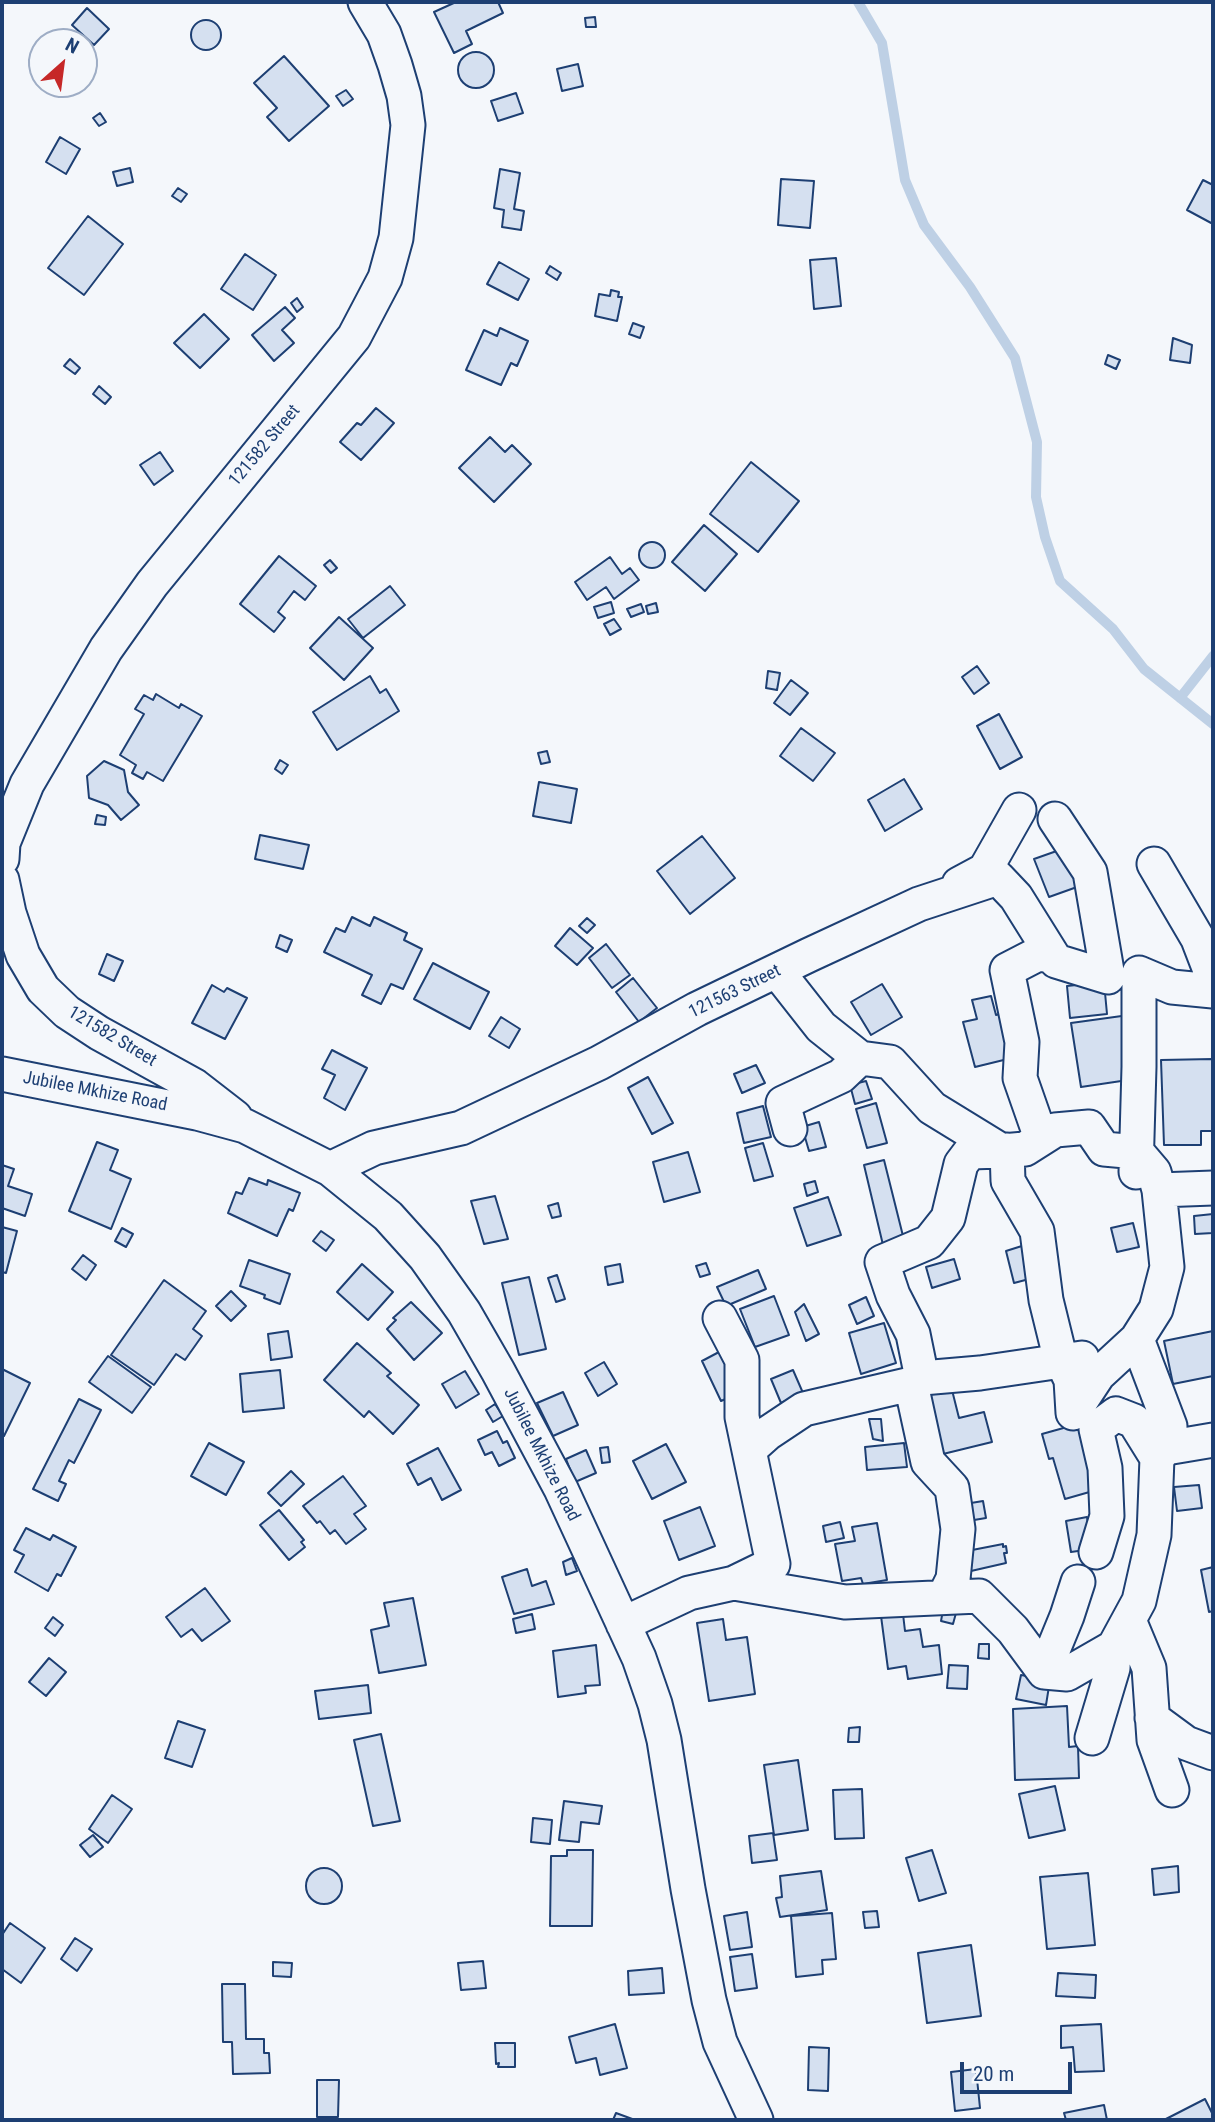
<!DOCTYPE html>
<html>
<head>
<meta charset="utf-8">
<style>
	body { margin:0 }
	#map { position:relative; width:1215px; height:2122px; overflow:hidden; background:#f4f7fb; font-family:"Roboto Condensed",sans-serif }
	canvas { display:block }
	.frame { position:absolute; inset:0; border:4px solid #1d3f73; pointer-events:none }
	.north { position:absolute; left:28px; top:28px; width:70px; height:70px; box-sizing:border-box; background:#f4f7fb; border:2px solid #9eadc5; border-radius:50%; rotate:28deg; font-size:19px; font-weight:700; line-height:28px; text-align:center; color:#1d3f73 }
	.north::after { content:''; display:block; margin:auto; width:24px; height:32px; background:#c62828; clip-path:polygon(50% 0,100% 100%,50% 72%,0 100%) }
	.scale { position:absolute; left:960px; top:2062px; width:112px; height:32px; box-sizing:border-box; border:4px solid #1d3f73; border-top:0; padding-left:9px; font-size:21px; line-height:24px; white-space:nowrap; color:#1d3f73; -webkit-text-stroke:5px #f4f7fb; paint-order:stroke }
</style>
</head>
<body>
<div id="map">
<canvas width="1215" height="2122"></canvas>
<div class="frame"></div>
<div class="north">N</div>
<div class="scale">20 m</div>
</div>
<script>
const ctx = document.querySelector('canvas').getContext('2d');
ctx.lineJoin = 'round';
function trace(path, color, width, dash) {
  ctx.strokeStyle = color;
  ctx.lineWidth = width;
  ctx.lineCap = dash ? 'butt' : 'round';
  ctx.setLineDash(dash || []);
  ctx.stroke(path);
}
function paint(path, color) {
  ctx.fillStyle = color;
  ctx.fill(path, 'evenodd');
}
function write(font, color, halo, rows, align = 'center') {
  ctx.font = font + ' "Roboto Condensed",sans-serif';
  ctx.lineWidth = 5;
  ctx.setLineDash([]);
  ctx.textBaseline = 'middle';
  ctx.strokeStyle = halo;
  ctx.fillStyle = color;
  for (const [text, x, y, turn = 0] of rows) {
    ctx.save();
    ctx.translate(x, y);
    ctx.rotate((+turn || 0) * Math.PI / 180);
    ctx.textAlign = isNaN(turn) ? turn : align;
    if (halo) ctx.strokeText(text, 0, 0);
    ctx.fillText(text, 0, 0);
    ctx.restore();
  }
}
trace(new Path2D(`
	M858,2L882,43L905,180L924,225L970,287L1015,358L1037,442L1036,497L1045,537L1060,581L1113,629L1144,669L1213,724
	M1180,698L1213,656`), '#bed0e5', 10);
const building = new Path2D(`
	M456,2H498L503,13L466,31L472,44L454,53L434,12Z
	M87,8L109,29L94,45L72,25Z
	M595,17L596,27H586L585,18Z
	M191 35a15 15 0 1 1 30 0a15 15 0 1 1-30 0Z
	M458 70a18 18 0 1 1 36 0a18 18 0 1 1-36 0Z
	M284,56L329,106L289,141L267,117L277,108L254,83Z
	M578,64L583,86L562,91L557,69Z
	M346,90L353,99L343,106L336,96Z
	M516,93L523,113L498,121L491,101Z
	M100,113L106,122L99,126L93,118Z
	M60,137L80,149L66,174L46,162Z
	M130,168L133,182L117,186L113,172Z
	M500,169L520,173L514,209L524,211L521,230L502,227L504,210L494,208Z
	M781,179L814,181L810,228L778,225Z
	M1203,180L1213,185V224L1187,210Z
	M178,188L187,194L181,202L172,196Z
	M88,216L123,244L84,295L48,268Z
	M245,254L276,275L253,310L221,289Z
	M836,258L841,306L814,309L810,260Z
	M499,262L529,279L518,300L487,284Z
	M550,266L561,273L557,280L546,273Z
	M611,290L619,292L618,297H622L617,321L595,316L599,294L610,296Z
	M297,298L303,307L297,312L291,303Z
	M285,307L295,318L282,330L294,343L274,361L252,335Z
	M204,314L229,339L200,368L174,343Z
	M633,323L644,327L640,338L629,334Z
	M500,328L528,341L517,366L511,363L501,385L466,370L484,330L497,336Z
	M1173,338L1192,345L1190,363L1170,360Z
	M1108,355L1120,360L1116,369L1105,364Z
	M70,359L80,368L75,374L64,366Z
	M99,386L111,397L105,404L93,394Z
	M376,408L394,423L361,460L340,442L357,423L361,425Z
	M490,437L505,452L512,445L531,464L494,502L459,468Z
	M160,452L173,471L154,485L140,465Z
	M751,462L799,501L758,552L710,514Z
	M704,525L737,554L705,591L672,562Z
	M639 555a13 13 0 1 1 26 0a13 13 0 1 1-26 0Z
	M279,556L316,586L305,600L294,591L278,612L285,618L274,632L240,604Z
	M610,557L622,574L630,568L639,580L614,599L606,587L587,600L575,582Z
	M330,560L337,568L331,573L324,565Z
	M390,586L405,605L363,638L348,619Z
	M611,602L614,613L598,618L594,607Z
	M656,603L658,612L648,614L646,606Z
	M641,604L644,612L631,617L627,609Z
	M339,617L373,648L344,680L310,648Z
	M614,619L621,629L610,635L604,624Z
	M977,666L989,683L974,694L962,677Z
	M768,671L780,673L777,690L766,688Z
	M370,676L380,693L386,689L399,711L337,750L313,712Z
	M791,680L808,693L790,715L774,703Z
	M156,694L179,708L181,704L202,716L163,781L147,772L143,779L132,773L136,765L120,755L144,714L135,709L144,695L153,700Z
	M999,714L1022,757L1000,769L977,726Z
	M801,728L835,753L813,781L780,756Z
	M547,751L550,762L541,764L538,753Z
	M280,760L288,765L282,774L275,769Z
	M104,761L124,770L128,792L139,805L121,820L108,805L89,798L87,776Z
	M904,779L922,809L885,831L868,800Z
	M539,782L577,789L571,823L533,816Z
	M97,815L106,817L105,825L95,824Z
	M260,835L309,845L303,869L255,859Z
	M702,836L735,878L690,914L657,871Z
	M1068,847L1091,882L1049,897L1034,859Z
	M352,917L370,926L374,917L407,933L404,940L422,949L403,989L391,984L381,1004L362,995L372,975L324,952L336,928L345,932Z
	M587,918L595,925L587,933L579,926Z
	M570,928L593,948L577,965L555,946Z
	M280,935L292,940L287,952L276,947Z
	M606,944L630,975L612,988L589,958Z
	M107,954L123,961L114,981L99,974Z
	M433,963L489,992L470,1029L414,999Z
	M633,978L657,1008L639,1022L616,992Z
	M1104,982L1107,1014L1070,1018L1067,986Z
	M882,984L902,1017L871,1035L851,1002Z
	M212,985L224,992L227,988L247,998L225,1039L192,1023Z
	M991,996L996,1015L1008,1012L1020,1056L975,1067L963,1022L977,1019L972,1000Z
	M1129,1015L1128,1080L1081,1087L1071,1023Z
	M501,1017L520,1029L509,1048L489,1036Z
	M332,1050L367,1068L345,1110L324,1098L335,1075L322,1069Z
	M1213,1059V1131H1201V1145H1164L1161,1060Z
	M756,1065L765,1083L742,1093L734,1074Z
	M648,1077L673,1123L652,1134L628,1088Z
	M866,1081L872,1099L855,1104L850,1085Z
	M876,1103L887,1143L867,1148L856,1109Z
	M763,1106L771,1137L744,1143L737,1113Z
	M819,1122L826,1147L809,1151L802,1127Z
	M97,1142L118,1150L110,1170L131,1179L111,1229L69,1211Z
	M763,1143L773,1176L754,1181L745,1148Z
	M688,1152L700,1192L664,1202L653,1162Z
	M884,1160L904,1240L883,1245L864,1165Z
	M2,1165L14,1169L8,1186L32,1194L25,1216L2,1208Z
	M249,1178L267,1185L268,1180L300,1193L293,1211L289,1209L277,1236L228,1213L236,1192L242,1194Z
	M815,1181L818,1192L807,1196L804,1184Z
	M495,1196L508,1239L484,1244L471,1201Z
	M828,1197L841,1235L807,1246L794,1208Z
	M558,1203L561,1216L552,1218L548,1206Z
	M1213,1214V1233L1195,1234L1194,1216Z
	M1133,1223L1139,1247L1117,1252L1111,1228Z
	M2,1227L17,1231L6,1273L2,1272Z
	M122,1228L133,1234L126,1247L115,1241Z
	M321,1231L334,1240L326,1251L313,1241Z
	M1025,1245L1033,1278L1014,1283L1006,1251Z
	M83,1255L96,1265L86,1280L72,1269Z
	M954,1259L960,1279L932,1288L926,1267Z
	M249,1260L290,1274L280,1304L264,1298L265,1295L240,1286Z
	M706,1263L710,1274L700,1277L696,1266Z
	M362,1264L393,1292L368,1320L337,1292Z
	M620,1264L623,1282L608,1285L605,1267Z
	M758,1270L766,1289L726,1306L717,1287Z
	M557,1275L565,1299L556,1302L548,1278Z
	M529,1277L546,1349L519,1355L502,1283Z
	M164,1280L206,1311L193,1329L202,1336L185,1360L176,1354L154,1385L111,1355Z
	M231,1291L246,1306L231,1321L216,1306Z
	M774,1296L789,1335L755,1347L740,1309Z
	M866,1297L874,1316L857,1324L849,1305Z
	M411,1302L442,1333L414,1360L387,1329L396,1320L393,1318Z
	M804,1304L819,1334L806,1341L795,1312Z
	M884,1323L896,1363L861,1374L849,1333Z
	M288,1331L292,1357L271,1360L268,1334Z
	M1213,1331V1376L1173,1384L1164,1341Z
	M357,1343L391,1373L387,1376L419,1405L393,1434L369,1411L364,1417L324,1380Z
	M719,1352L739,1393L721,1401L702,1361Z
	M108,1356L151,1387L132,1413L89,1382Z
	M604,1362L617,1384L598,1396L585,1373Z
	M2,1369L30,1383L4,1436L2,1435Z
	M280,1370L284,1408L243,1412L240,1374Z
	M793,1370L803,1393L781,1403L771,1379Z
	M465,1371L479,1394L456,1408L442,1384Z
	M950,1382L959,1418L984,1412L992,1442L943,1454L926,1388Z
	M563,1392L578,1425L553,1436L537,1403Z
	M79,1399L101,1410L74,1463L69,1460L59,1481L66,1484L58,1501L33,1489Z
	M495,1404L503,1416L493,1422L486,1410Z
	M869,1419H881L883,1441L873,1439Z
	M1085,1422L1097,1468L1088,1471L1093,1491L1065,1499L1053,1458L1049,1459L1042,1434Z
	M497,1431L503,1443L507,1441L515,1458L499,1466L492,1452L485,1455L478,1440Z
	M209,1443L244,1462L226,1495L191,1476Z
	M904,1443L907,1467L867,1470L865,1447Z
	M666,1444L686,1482L652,1499L633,1461Z
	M608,1447L610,1462L602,1463L600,1448Z
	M438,1448L461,1490L442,1500L431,1478L418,1485L407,1464Z
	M586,1450L596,1473L575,1482L566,1459Z
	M291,1471L304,1484L281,1506L268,1493Z
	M343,1476L366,1506L354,1514L366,1529L346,1544L335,1530L330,1534L320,1521L317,1523L303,1506Z
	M1199,1485L1202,1508L1177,1511L1174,1487Z
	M983,1501L986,1518L962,1522L959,1505Z
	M700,1507L715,1546L679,1560L664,1521Z
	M279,1510L304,1540L301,1542L305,1547L289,1560L260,1525Z
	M1087,1517L1092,1549L1071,1552L1066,1521Z
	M840,1522L844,1538L826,1542L823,1526Z
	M877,1523L887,1580L863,1584L861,1578L842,1581L835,1544L855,1541L852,1527Z
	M26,1528L50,1540L53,1535L76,1547L61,1576L57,1574L48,1591L15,1572L24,1555L14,1550Z
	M1003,1544V1547L1006,1546L1007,1553H1004L1006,1563L971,1571L967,1551Z
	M572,1558L577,1571L566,1575L563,1562Z
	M1213,1567V1611L1209,1612L1201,1570Z
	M527,1569L532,1586L546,1581L554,1604L514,1614L502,1577Z
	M205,1588L230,1621L202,1641L192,1629L181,1637L166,1617Z
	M413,1598L426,1665L379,1673L371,1630L389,1626L384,1603Z
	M943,1610L956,1613L953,1624L941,1621Z
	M532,1614L535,1629L516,1633L513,1619Z
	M903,1614L905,1631L920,1629L923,1647L939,1645L942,1674L908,1679L906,1666L888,1669L881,1616Z
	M53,1617L63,1625L55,1636L45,1628Z
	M723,1619L726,1640L747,1637L755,1694L709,1701L697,1623Z
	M979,1644H989V1659L978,1658Z
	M596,1645L600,1685L585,1686L586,1693L558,1697L553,1651Z
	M49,1658L66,1672L46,1696L29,1682Z
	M949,1665L968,1666L967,1689L947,1688Z
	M1021,1675L1050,1680L1046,1705L1016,1699Z
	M368,1685L371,1713L319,1719L315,1691Z
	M1067,1706L1069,1747L1078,1746L1079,1778L1015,1780L1013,1709Z
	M178,1721L205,1730L192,1767L165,1758Z
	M860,1727L859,1742H848L849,1728Z
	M381,1734L400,1821L373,1826L354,1740Z
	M798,1760L808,1830L774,1835L764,1765Z
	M1055,1786L1065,1830L1029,1838L1019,1794Z
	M862,1789L864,1838L835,1839L833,1790Z
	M112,1795L132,1809L108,1843L89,1829Z
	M564,1801L602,1806L599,1824L581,1822L579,1842L559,1840Z
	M533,1818L552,1820L550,1844L531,1842Z
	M773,1833L777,1860L752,1863L749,1836Z
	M93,1835L103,1847L90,1857L80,1845Z
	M567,1850H593L592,1926H550L551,1856H567Z
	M932,1850L946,1893L919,1901L906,1858Z
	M1178,1866L1179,1892L1154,1895L1152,1869Z
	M306 1886a18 18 0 1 1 36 0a18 18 0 1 1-36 0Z
	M821,1871L827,1910L780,1917L776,1898L782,1897L780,1876Z
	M1088,1873L1095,1945L1047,1949L1040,1877Z
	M877,1911L879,1927L865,1928L863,1912Z
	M747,1912L752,1947L730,1950L724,1916Z
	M832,1913L836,1959L822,1960L823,1974L796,1977L791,1916Z
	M10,1923L45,1948L21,1983L2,1969V1935Z
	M75,1938L92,1949L77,1971L61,1959Z
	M971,1945L981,2016L927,2023L918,1953Z
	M752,1954L757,1988L735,1991L730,1957Z
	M483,1961L486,1988L461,1990L458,1963Z
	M273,1962L292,1963L291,1977L273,1976Z
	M662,1968L664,1993L629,1995L628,1971Z
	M1058,1973L1096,1975L1095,1998L1056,1996Z
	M222,1984H245L246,2039H264V2053H269L270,2073L233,2074L232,2042H223Z
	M615,2024L627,2068L600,2075L596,2058L576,2063L569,2037Z
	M1101,2024L1104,2071L1075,2072L1073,2047L1061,2048V2026Z
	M495,2043H515V2067H498L499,2063L496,2064Z
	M809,2047L829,2048L828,2091L808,2090Z
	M976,2069L980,2108L955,2111L951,2072Z
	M317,2080H339L338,2117H317Z
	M1205,2099L1213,2115V2120H1164Z
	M1104,2105L1107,2120H1066L1064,2113Z
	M616,2113L635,2120H613Z`);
paint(building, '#d5e0f0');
trace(building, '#1d3f73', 2);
const street = new Path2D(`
	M1055,819L1090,872L1108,977
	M2,859L3,843L27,784L106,649L152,584L354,337L385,278L396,238L408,125L404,96L395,65L384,34L365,2
	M1154,864L1198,939L1213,978
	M2,880L9,913L23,955L43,989L67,1012L99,1033L195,1086L235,1117
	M959,884L985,870L1019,810
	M777,971L821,1027L860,1058L890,1062L932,1108L1002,1151L1025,1149L1055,1130L1089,1127L1104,1149L1137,1152L1154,1172L1159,1190L1213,1188
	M2,1074L197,1113L245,1126L330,1169L388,1216L425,1257L464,1312L498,1371L561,1489L639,1658L655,1704L664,1740L688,1889L709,2000L720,2042L756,2120
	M790,1129L783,1103L841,1076L860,1058
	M1041,1138L1020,1078L1022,1042L1007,970L1038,954L1051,956
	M1007,1150L1008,1181L1037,1231L1046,1300L1060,1357L1071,1380L1073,1413L1098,1375L1137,1339L1156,1309L1167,1267L1159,1190
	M330,1169L374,1148L461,1128L599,1063L697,1009L809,955L919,904L998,878L1016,897L1056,961L1108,977
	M1136,1172L1139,1067V973L1172,987L1213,991
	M922,1378L913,1334L893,1295L882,1262L929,1242L948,1218L961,1164L970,1152L1002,1151
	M911,1384L928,1462L952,1488L958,1529L953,1579L944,1597
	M1166,1448L1213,1440
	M749,1450L768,1433L804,1409L911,1384L922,1378L980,1373L1082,1358
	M1096,1552L1107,1516L1105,1468L1096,1429L1116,1414L1134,1421L1157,1458
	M734,1583L845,1602L979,1596L1013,1630L1044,1672L1067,1674L1114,1647L1139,1601L1154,1535L1157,1458L1166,1448L1170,1426L1137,1339
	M1129,1620L1149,1668L1154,1740L1172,1790
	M623,1624L689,1593L734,1583L773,1564L742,1417V1360L720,1318
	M1044,1672L1067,1616L1078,1582
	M1152,1718L1186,1743L1213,1753
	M1092,1738L1113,1668L1114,1647`);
trace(street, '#1d3f73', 37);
trace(street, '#f4f7fb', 33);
write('18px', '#1d3f73', '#f4f7fb', [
	["121582 Street",265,446,-50],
	["121563 Street",735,992,-26],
	["121582 Street",112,1037,31],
	["Jubilee Mkhize Road",95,1092,11],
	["Jubilee Mkhize Road",541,1455,63]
]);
</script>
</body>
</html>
